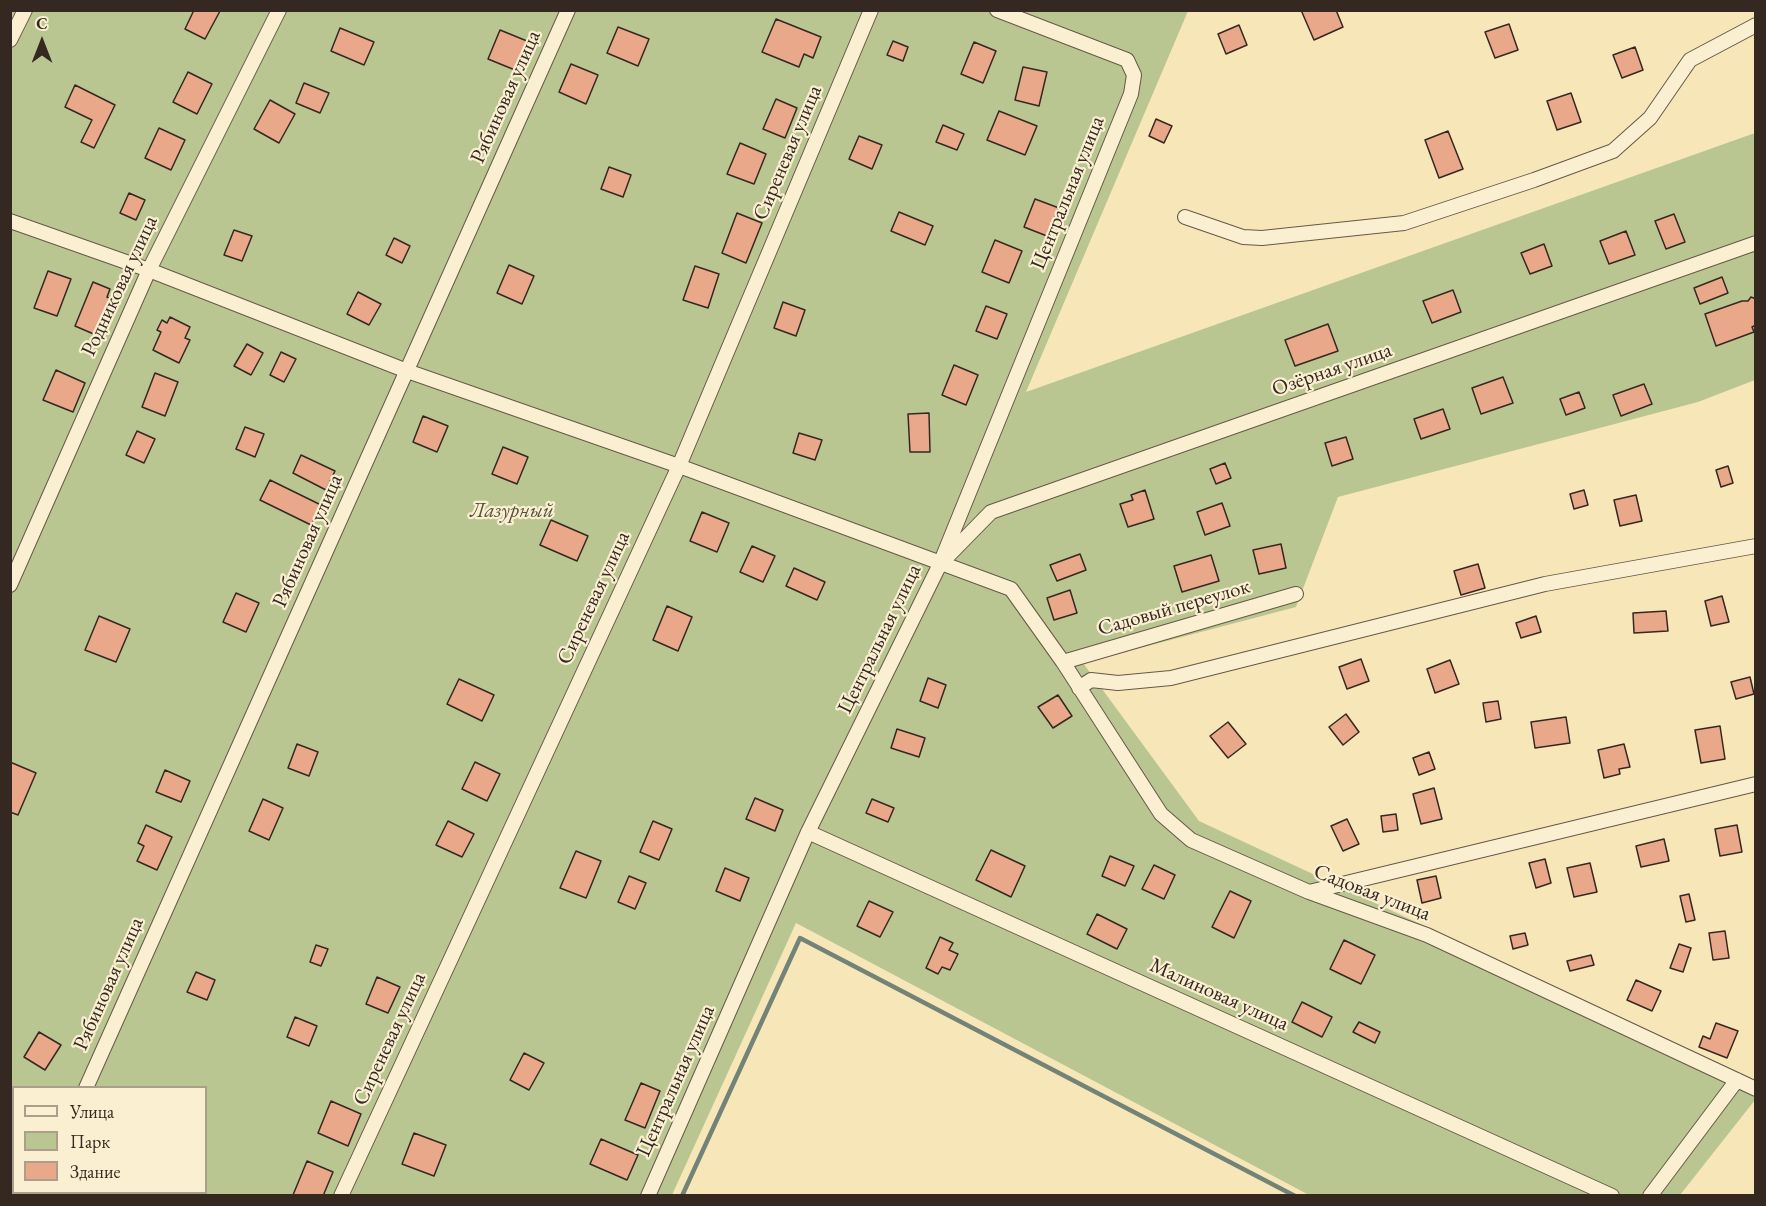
<!DOCTYPE html>
<html>
<head>
<meta charset="utf-8">
<style>
	body { margin:0 }
	#map { position:relative; width:1766px; height:1206px; overflow:hidden; background:#f7e7b8; font-family:"EB Garamond",serif }
	canvas { display:block }
	.frame { position:absolute; inset:0; border:12px solid #352821; pointer-events:none }
	.legend { position:absolute; left:12px; top:1086px; width:195px; height:108px; box-sizing:border-box; background:#faefd1; border:2px solid #ab9f8b; margin:0; padding:8px 10px; list-style:none; font-size:18px; color:#352821 }
	.legend li { display:flex; align-items:center; gap:12px; height:30px }
	.legend b { width:30px; border:2px solid #ab9f8b }
	.north { position:absolute; left:12px; top:12px; width:60px; height:60px; -webkit-text-stroke:4px #faefd1; paint-order:stroke; rotate:0deg; font-size:16px; font-weight:700; line-height:24px; text-align:center; color:#352821 }
	.north::after { content:''; display:block; margin:auto; width:21px; height:27px; background:#352821; clip-path:polygon(50% 0,100% 100%,50% 72%,0 100%) }
</style>
</head>
<body>
<div id="map">
<canvas width="1766" height="1206"></canvas>
<div class="frame"></div>
<ul class="legend">
<li><b style="height:8px;background:#faefd1"></b>Улица</li>
<li><b style="height:16px;background:#bac691"></b>Парк</li>
<li><b style="height:16px;background:#eaa88a"></b>Здание</li>
</ul>
<div class="north">С</div>
</div>
<script>
const ctx = document.querySelector('canvas').getContext('2d');
ctx.lineJoin = 'round';
function paint(path, color) {
  ctx.fillStyle = color;
  ctx.fill(path, 'evenodd');
}
function trace(path, color, width, dash) {
  ctx.strokeStyle = color;
  ctx.lineWidth = width;
  ctx.lineCap = dash ? 'butt' : 'round';
  ctx.setLineDash(dash || []);
  ctx.stroke(path);
}
function write(font, color, halo, rows, align = 'center') {
  ctx.font = font + ' "EB Garamond",serif';
  ctx.lineWidth = 4.5;
  ctx.setLineDash([]);
  ctx.textBaseline = 'middle';
  ctx.strokeStyle = halo;
  ctx.fillStyle = color;
  for (const [text, x, y, turn = 0] of rows) {
    ctx.save();
    ctx.translate(x, y);
    ctx.rotate((+turn || 0) * Math.PI / 180);
    ctx.textAlign = isNaN(turn) ? turn : align;
    if (halo) ctx.strokeText(text, 0, 0);
    ctx.fillText(text, 0, 0);
    ctx.restore();
  }
}
paint(new Path2D(`
	M10,11H1188L1026,392L1755,133V380L1698,402L1338,497L1296,607L1083,663L1199,821L1749,1077L1755,1081V1100L1680,1195H1309L796,923L672,1195H11ZM14,1088H206V1192H14Z`), '#bac691');
trace(new Path2D(`
	M682,1196L800,938L1295,1196`), '#738377', 4.5);
const building = new Path2D(`
	M194,10L220,11L205,39L185,29Z
	M1301,10H1336L1343,27L1314,40Z
	M776,19L821,37L813,58L804,54L799,67L762,52Z
	M1509,24L1518,50L1495,58L1485,32Z
	M1239,25L1247,45L1226,54L1218,34Z
	M618,27L649,39L638,66L607,53Z
	M340,28L374,42L364,65L331,51Z
	M500,30L527,41L515,70L488,59Z
	M893,41L908,47L903,61L887,55Z
	M974,42L996,51L983,83L961,74Z
	M1635,47L1643,70L1622,78L1613,55Z
	M571,64L598,75L586,104L559,92Z
	M1023,67L1047,72L1039,106L1015,100Z
	M188,72L212,84L197,114L173,102Z
	M304,83L329,93L320,113L296,103Z
	M75,85L115,105L94,148L81,142L92,120L65,107Z
	M1571,93L1581,122L1557,130L1547,101Z
	M776,99L797,108L785,138L763,129Z
	M270,100L295,114L279,143L254,129Z
	M999,111L1037,126L1025,155L987,140Z
	M1156,119L1172,126L1164,143L1149,136Z
	M943,125L964,134L957,150L936,142Z
	M159,128L185,140L171,170L145,158Z
	M1448,131L1463,169L1439,178L1425,140Z
	M859,136L882,145L872,169L849,159Z
	M740,143L766,154L754,184L727,174Z
	M609,167L631,175L623,197L601,189Z
	M129,193L145,200L136,220L120,213Z
	M1035,199L1059,208L1047,236L1024,227Z
	M899,212L933,226L925,245L891,231Z
	M737,213L762,223L746,263L722,253Z
	M1674,214L1685,242L1666,249L1655,221Z
	M234,230L252,236L242,261L224,255Z
	M1626,231L1635,255L1609,264L1600,241Z
	M394,238L410,246L402,263L386,255Z
	M995,240L1022,251L1009,283L982,272Z
	M1544,244L1552,266L1530,274L1521,253Z
	M509,265L534,276L522,304L497,293Z
	M695,266L719,274L708,308L683,300Z
	M48,271L71,279L57,316L34,308Z
	M1722,277L1728,293L1700,304L1694,288Z
	M93,282L110,289L107,297L111,299L105,323L101,322L96,335L75,326Z
	M1453,290L1461,312L1432,323L1423,301Z
	M358,292L381,304L369,325L347,314Z
	M1751,297L1756,299V325L1752,327L1754,332L1716,346L1705,314L1742,301H1748Z
	M783,302L805,310L796,336L774,328Z
	M986,306L1007,314L997,339L976,331Z
	M170,317L190,327L185,338L190,340L179,363L153,350L161,332L157,330L162,320L167,323Z
	M1328,324L1338,351L1295,366L1285,340Z
	M247,344L263,353L251,375L234,366Z
	M281,352L296,359L284,382L270,375Z
	M954,365L978,375L966,405L942,395Z
	M56,370L85,383L73,412L43,400Z
	M155,373L178,382L165,416L142,407Z
	M1503,377L1513,403L1481,414L1472,388Z
	M1644,384L1652,404L1621,416L1613,395Z
	M1579,392L1585,408L1566,415L1560,399Z
	M1443,409L1450,429L1421,439L1414,419Z
	M929,413L930,452H910L908,414Z
	M423,416L448,426L437,452L413,442Z
	M245,427L264,434L255,457L236,449Z
	M137,431L155,439L144,463L126,455Z
	M799,433L822,440L815,460L793,453Z
	M1346,437L1353,459L1332,466L1325,443Z
	M503,447L528,457L517,484L492,474Z
	M301,455L335,471L326,490L293,473Z
	M1225,463L1231,478L1216,484L1210,469Z
	M1728,466L1733,483L1721,487L1716,470Z
	M270,480L321,505L311,525L260,500Z
	M1145,490L1154,519L1128,527L1120,504L1133,500L1131,495Z
	M1584,490L1588,505L1574,509L1570,494Z
	M1636,495L1642,521L1620,526L1614,500Z
	M1222,503L1230,526L1205,535L1197,512Z
	M702,512L729,523L717,552L690,541Z
	M551,520L588,536L577,561L540,545Z
	M1281,544L1286,568L1259,574L1253,550Z
	M752,546L775,556L763,582L740,572Z
	M1080,554L1086,570L1057,581L1050,565Z
	M1211,555L1219,581L1182,592L1174,566Z
	M1478,564L1485,588L1461,595L1454,571Z
	M794,568L825,582L817,600L786,586Z
	M1070,590L1077,613L1054,620L1047,598Z
	M236,593L259,603L246,632L223,622Z
	M1722,596L1729,622L1711,626L1705,601Z
	M667,606L692,617L678,651L653,640Z
	M1666,611L1668,631L1634,633L1633,613Z
	M99,616L130,629L116,662L85,650Z
	M1536,616L1541,632L1521,638L1516,623Z
	M1361,659L1369,681L1347,689L1339,667Z
	M1450,660L1459,684L1435,693L1427,669Z
	M1750,677L1754,694L1736,699L1731,682Z
	M928,678L946,685L938,708L920,701Z
	M459,679L494,695L482,721L447,704Z
	M1058,695L1072,716L1053,728L1038,707Z
	M1498,701L1501,719L1486,722L1483,703Z
	M1346,714L1359,732L1343,745L1329,727Z
	M1566,717L1570,743L1535,748L1531,722Z
	M1228,722L1246,744L1228,758L1210,736Z
	M1720,726L1725,759L1701,763L1695,730Z
	M897,729L925,738L919,757L891,748Z
	M297,744L318,752L309,776L288,768Z
	M1624,744L1630,767L1619,769L1620,774L1604,778L1598,750Z
	M1429,752L1435,769L1419,775L1413,758Z
	M10,762L36,773L18,815L10,812Z
	M475,762L500,774L487,801L462,789Z
	M165,770L190,781L181,802L156,792Z
	M1434,788L1442,819L1421,824L1413,794Z
	M755,798L783,810L775,831L746,819Z
	M263,799L283,808L269,840L249,831Z
	M872,799L894,808L888,822L866,813Z
	M1396,814L1398,830L1383,832L1381,816Z
	M1347,819L1359,844L1343,851L1331,826Z
	M448,821L474,834L462,857L436,845Z
	M653,821L672,829L659,860L640,852Z
	M146,825L172,837L157,870L137,861L144,846L138,843Z
	M1737,825L1742,852L1720,856L1715,829Z
	M1664,839L1669,861L1641,867L1636,846Z
	M991,850L1025,866L1011,897L976,880Z
	M576,851L601,861L586,898L560,888Z
	M1110,856L1134,866L1125,886L1102,876Z
	M1545,859L1551,883L1536,888L1529,863Z
	M1590,863L1597,892L1574,897L1567,868Z
	M1154,865L1175,875L1164,899L1142,889Z
	M725,868L749,878L740,901L716,891Z
	M629,876L646,883L635,909L618,902Z
	M1436,876L1441,898L1422,903L1417,880Z
	M1230,891L1251,901L1234,938L1212,927Z
	M1689,894L1695,920L1686,922L1680,896Z
	M869,901L893,912L880,937L857,926Z
	M1097,914L1127,929L1117,949L1087,934Z
	M1725,931L1729,958L1713,960L1709,933Z
	M1525,933L1528,945L1513,949L1510,936Z
	M940,937L953,943L949,950L958,954L950,970L942,967L938,974L926,968Z
	M1344,940L1375,955L1361,984L1330,969Z
	M1679,944L1691,948L1683,972L1670,968Z
	M316,945L328,949L321,966L310,962Z
	M1591,955L1594,965L1570,971L1567,961Z
	M196,972L215,980L207,1000L187,992Z
	M377,977L400,987L388,1013L366,1004Z
	M1636,980L1661,991L1652,1011L1627,1000Z
	M1302,1002L1332,1017L1322,1037L1292,1022Z
	M295,1017L317,1026L309,1046L287,1037Z
	M1359,1022L1380,1032L1375,1043L1353,1032Z
	M1716,1023L1738,1031L1727,1058L1699,1047L1703,1036L1710,1039Z
	M39,1032L61,1045L45,1070L24,1057Z
	M524,1053L544,1063L529,1090L510,1080Z
	M641,1083L660,1091L645,1128L625,1120Z
	M10,1091L14,1092V1128L10,1126Z
	M331,1101L361,1114L348,1146L318,1133Z
	M414,1133L446,1145L434,1176L402,1164Z
	M601,1139L638,1155L627,1180L590,1164Z
	M307,1161L333,1172L323,1196L293,1195Z`);
paint(building, '#eaa88a');
trace(building, '#352821', 1.5);
const minor = new Path2D(`
	M10,40L25,10
	M1185,217L1243,237L1262,238L1404,223L1534,180L1613,151L1650,118L1690,60L1756,25
	M10,221L149,270L407,371L679,466L1011,589L1063,662L1161,814L1191,840L1309,892L1427,935L1756,1089
	M946,558L991,512L1756,243
	M10,585L149,270L279,10
	M1063,662L1296,594
	M1079,688L1091,680L1118,683L1171,678L1545,584L1756,546
	M808,832L1612,1196
	M1309,892L1756,784
	M86,1088L568,10
	M37,1196L39,1192
	M341,1196L679,466L871,10
	M648,1196L808,832L940,564L1131,94L1134,75L1127,60L997,10
	M1650,1196L1737,1080`);
trace(minor, '#665847', 16);
trace(minor, '#faefd1', 14);
write('21px', '#352821', '#faefd1', [
	["Рябиновая улица",506,97,-66],
	["Сиреневая улица",788,153,-67],
	["Центральная улица",1068,193,-68],
	["Родниковая улица",120,286,-65],
	["Озёрная улица",1332,370,-19],
	["Рябиновая улица",308,541,-66],
	["Сиреневая улица",594,598,-65],
	["Садовый переулок",1174,608,-16],
	["Центральная улица",880,639,-64],
	["Садовая улица",1372,893,21],
	["Рябиновая улица",109,984,-66],
	["Малиновая улица",1219,995,24],
	["Сиреневая улица",390,1039,-65],
	["Центральная улица",676,1081,-66]
]);
write('italic 21px', '#56503d', '#faefd1', [
	["Лазурный",512,511]
]);
</script>
</body>
</html>
